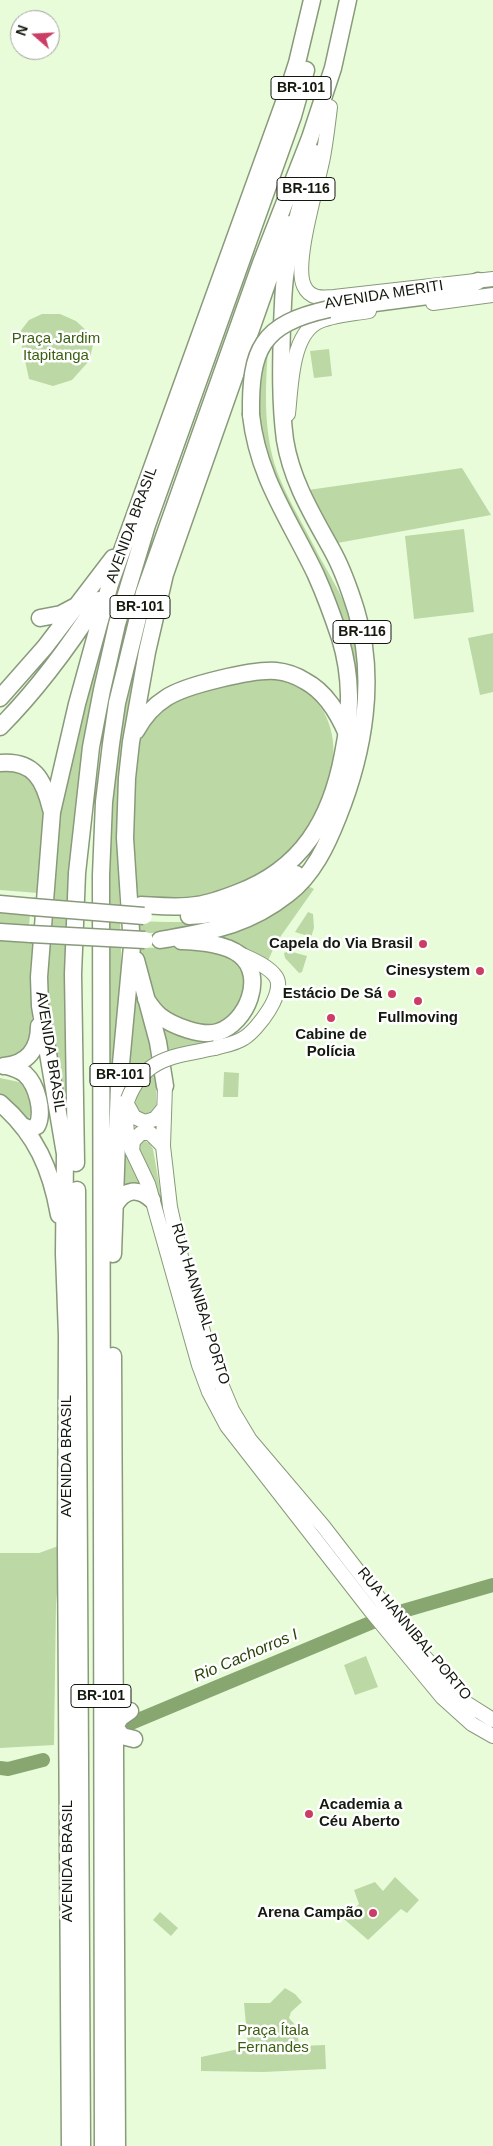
<!DOCTYPE html>
<html>
<head>
<meta charset="utf-8">
<style>
	body { margin:0 }
	#map { position:relative; width:493px; height:2146px; overflow:hidden; background:#e8fcda; font-family:Arial,sans-serif }
	canvas { display:block }
	.north { position:absolute; left:10px; top:10px; width:50px; height:50px; box-sizing:border-box; background:#fff; border:1px solid #a1a39f; border-radius:50%; rotate:289deg; font-size:14px; font-weight:700; line-height:20px; text-align:center; color:#13190e }
	.north::after { content:''; display:block; margin:auto; width:18px; height:22px; background:#cc3d65; clip-path:polygon(50% 0,100% 100%,50% 72%,0 100%) }
</style>
</head>
<body>
<div id="map">
<canvas width="493" height="2146"></canvas>
<div class="north">N</div>
</div>
<script>
const ctx = document.querySelector('canvas').getContext('2d');
ctx.lineJoin = 'round';
function paint(path, color) {
  ctx.fillStyle = color;
  ctx.fill(path, 'evenodd');
}
function trace(path, color, width, dash) {
  ctx.strokeStyle = color;
  ctx.lineWidth = width;
  ctx.lineCap = dash ? 'butt' : 'round';
  ctx.setLineDash(dash || []);
  ctx.stroke(path);
}
function write(font, color, halo, rows, align = 'center') {
  ctx.font = font + ' Arial,sans-serif';
  ctx.lineWidth = 5;
  ctx.setLineDash([]);
  ctx.textBaseline = 'middle';
  ctx.strokeStyle = halo;
  ctx.fillStyle = color;
  for (const [text, x, y, turn = 0] of rows) {
    ctx.save();
    ctx.translate(x, y);
    ctx.rotate((+turn || 0) * Math.PI / 180);
    ctx.textAlign = isNaN(turn) ? turn : align;
    if (halo) ctx.strokeText(text, 0, 0);
    ctx.fillText(text, 0, 0);
    ctx.restore();
  }
}
paint(new Path2D(`
	M42,314H60L76,321L89,333L93,345L89,361L72,380L53,386L29,379L19,333L29,320Z
	M268,349C265,392 263,438 280,479C290,503 304,526 316,550C324,566 344,597 348,614C352,633 359,654 360,673C361,689 357,706 355,722C347,815 311,883 215,909C191,915 165,913 140,912L141,921C213,925 238,919 298,879C288,887 279,897 268,904C229,928 185,933 141,933L142,948C171,948 232,942 243,976C246,985 245,998 241,1007C226,1035 202,1032 177,1024C167,1020 157,1015 151,1006C125,967 121,771 143,729C160,696 198,691 230,684C241,682 254,677 266,677C284,677 301,685 313,698C359,744 320,838 272,869C246,886 209,901 178,902C166,902 153,899 141,899V910C165,911 189,911 213,906C271,894 320,849 338,792C343,778 345,762 347,748C350,726 356,702 352,680C346,647 336,613 322,583C305,544 282,507 264,468C253,430 250,385 268,349Z
	M329,349L332,376L314,378L310,351Z
	M462,468L491,515L332,544L301,491Z
	M464,529L474,612L414,619L405,536Z
	M128,548L95,684L79,796L68,1153L46,998L52,888L62,795L78,717Z
	M151,597L127,719L117,808L122,986L108,1116L105,869L116,718Z
	M493,633V692L480,695L468,638Z
	M8,768L34,779L45,808L38,893L0,890V769Z
	M306,885L314,889L276,943L267,963L210,937Z
	M308,912L313,914L314,928L311,937L295,932Z
	M0,913L30,915L29,926L0,925Z
	M0,939L34,941L32,1035L26,1051L0,1064Z
	M289,951L307,956L302,972L299,973L285,958L284,953Z
	M133,974L156,1056V1113L144,1117L133,1110L136,1094L140,1086L132,1076L123,1093Z
	M154,1017L223,1042L165,1053Z
	M224,1072L239,1073L238,1097H223Z
	M0,1078L24,1083C29,1094 36,1112 26,1123L0,1098Z
	M142,1139L150,1144L153,1149L166,1224L135,1144Z
	M121,1140L145,1185L121,1188Z
	M61,1545L56,1604L54,1745L0,1748V1553H39Z
	M366,1656L378,1687L355,1695L344,1665Z
	M395,1877L419,1900L407,1913L401,1909L368,1940L344,1919L359,1904L354,1890L375,1882L383,1891Z
	M160,1912L178,1928L171,1936L153,1920Z
	M285,1988L295,1994L302,2002L291,2012L289,2018L297,2027L299,2046L325,2045L326,2069L263,2072L201,2071V2057L248,2047L244,2003H270Z`), '#bcd9a5');
trace(new Path2D(`
	M403,1611L493,1585
	M131,1723L375,1621
	M0,1768L8,1769L43,1760`), '#88a670', 14);
const primary = new Path2D(`
	M330,107C328,124 326,141 323,157C318,184 293,263 304,286C310,299 322,298 334,297L493,279
	M433,303L493,295
	M288,414C291,388 291,338 316,323C330,315 353,314 369,311
	M215,1048C225,1045 235,1044 244,1038C257,1030 286,993 276,977C269,966 251,959 240,954
	M165,1086L163,1146L170,1207L182,1261L213,1365L232,1410L250,1440L323,1526L422,1654L466,1703L493,1720
	M127,1104L134,1117L145,1122L155,1119L164,1108
	M125,1112L128,1142L148,1184L199,1365L209,1392L227,1426L371,1611L442,1697L472,1724L493,1736
	M132,1151L133,1141L141,1133H150L163,1146`);
const highway = new Path2D(`
	M329,309L443,294L457,291L478,281
	M40,618L61,614L76,606
	M0,698L45,647L113,558
	M0,727C38,689 70,645 99,600
	M136,731C143,718 153,706 166,698C185,685 254,669 276,671C286,672 297,676 305,681C326,692 338,713 347,734
	M0,763C34,760 44,780 51,809
	M0,904L33,907
	M141,905C160,906 179,908 197,905C211,903 224,898 237,893C302,869 331,819 343,754C351,714 352,677 340,638C333,617 325,595 316,575C290,520 258,478 251,415
	M189,916C227,915 267,899 296,874
	M0,932L31,934
	M160,940C210,931 246,927 288,894C313,875 327,845 338,817C364,752 377,678 356,610C350,591 343,571 334,554C314,517 292,483 285,440C280,402 281,364 282,325C283,307 283,288 286,270C292,231 305,192 315,153
	M136,960L158,1042L165,1086
	M146,999C150,1005 155,1012 160,1016C173,1026 202,1037 218,1032C247,1023 266,976 240,955C225,943 199,942 181,941
	M4,1066C28,1064 39,1048 39,1026
	M7,1066C14,1068 20,1070 25,1074C37,1085 44,1112 37,1126L30,1129L23,1126
	M0,1103C36,1134 51,1169 59,1215
	M76,1163L73,974L77,873L91,747L102,690L117,624L147,525L293,116L306,70
	M77,1190L82,2146
	M115,1205C125,1189 138,1187 152,1200
	M113,1254L119,1085L132,946L125,838L127,778L131,742L147,652L165,574L288,224
	M113,1356L117,2146
	M130,1711L120,1718L115,1727L122,1736L134,1739
	M70,2146L66,1547L67,1336L64,1254L65,1154L40,1006L39,977L52,812L77,704L110,584L287,94L297,63L312,0
	M103,2146L101,875L104,802L111,744L117,703L144,593L261,263L310,138L333,68L348,0`);
trace(primary, '#899a7b', 16);
trace(highway, '#899a7b', 19);
trace(primary, '#fff', 14);
trace(highway, '#fff', 16);
const primaryBridge = new Path2D(`
	M128,1099C144,1057 176,1056 215,1048`);
const highwayBridge = new Path2D(`
	M251,415C250,349 261,324 329,309
	M33,907L144,916
	M31,934L145,940`);
trace(primaryBridge, '#899a7b', 16, []);
trace(highwayBridge, '#899a7b', 19, []);
trace(primaryBridge, '#fff', 14);
trace(highwayBridge, '#fff', 16);
for (const [x, y, r, color] of [
	[423,944,5,"#cc3d65"],
	[480,971,5,"#cc3d65"],
	[392,994,5,"#cc3d65"],
	[418,1001,5,"#cc3d65"],
	[331,1018,5,"#cc3d65"],
	[309,1814,5,"#cc3d65"],
	[373,1913,5,"#cc3d65"]
]) {
  const dot = new Path2D();
  dot.arc(x, y, r, 0, 2 * Math.PI);
  ctx.fillStyle = color;
  ctx.fill(dot);
  trace(dot, '#fff', 2);
}
for (const [x, y, w] of [
	[301,88,60],
	[306,189,58],
	[140,607,60],
	[362,632,58],
	[120,1075,60],
	[101,1696,60]
]) {
  const box = new Path2D();
  box.roundRect(x - w / 2, y - 11.5, w, 23, 4);
  ctx.fillStyle = '#fff';
  ctx.fill(box);
  trace(box, '#13190e', 1);
}
write('bold 14px', '#13190e', null, [
	["BR-101",301,88],
	["BR-116",306,189],
	["BR-101",140,607],
	["BR-116",362,632],
	["BR-101",120,1075],
	["BR-101",101,1696]
]);
write('15px', '#13190e', '#fff', [
	["AVENIDA MERITI",384,295,-9],
	["AVENIDA BRASIL",132,525,-70],
	["AVENIDA BRASIL",50,1052,81],
	["RUA HANNIBAL PORTO",200,1304,73],
	["AVENIDA BRASIL",67,1456,-90],
	["RUA HANNIBAL PORTO",414,1634,50],
	["AVENIDA BRASIL",68,1861,-90]
]);
write('15px', '#3a5f0f', '#fff', [
	["Praça Jardim",56,339],
	["Itapitanga",56,356],
	["Praça Ítala",273,2031],
	["Fernandes",273,2048]
]);
write('bold 15px', '#13190e', '#fff', [
	["Capela do Via Brasil",413,944],
	["Cinesystem",470,971],
	["Estácio De Sá",382,994],
	["Fullmoving",418,1018,"center"],
	["Cabine de",331,1035,"center"],
	["Polícia",331,1052,"center"],
	["Academia a",319,1805,"left"],
	["Céu Aberto",319,1822,"left"],
	["Arena Campão",363,1913]
], 'right');
write('italic 16px', '#284307', '#fff', [
	["Rio Cachorros I",246,1656,-23]
]);
</script>
</body>
</html>
